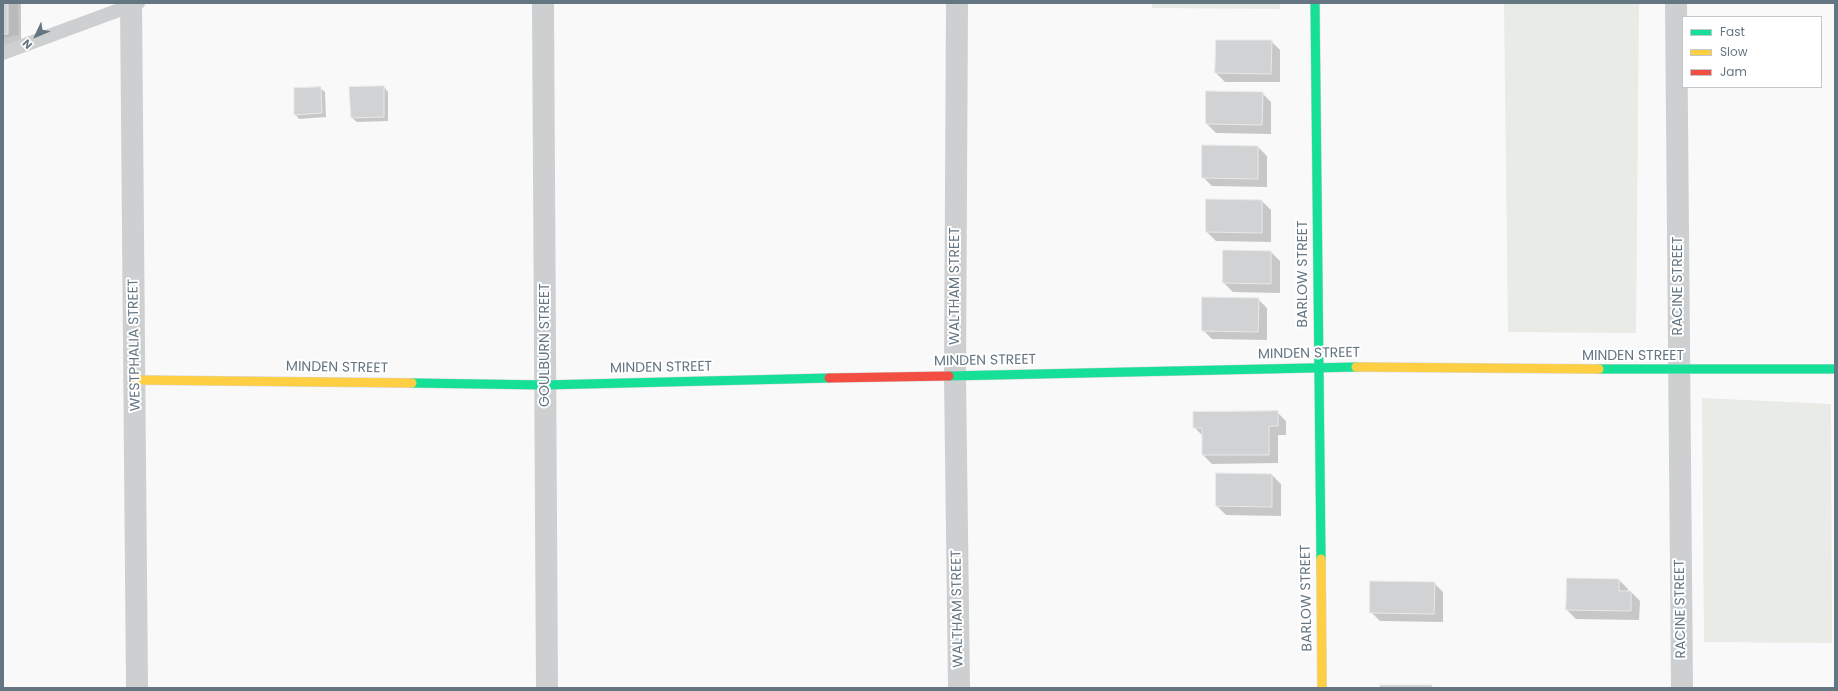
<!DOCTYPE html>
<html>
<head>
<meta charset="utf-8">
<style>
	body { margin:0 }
	#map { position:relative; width:1838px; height:691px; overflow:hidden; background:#f9f9f9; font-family:Poppins,sans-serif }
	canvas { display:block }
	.frame { position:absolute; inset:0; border:4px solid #657683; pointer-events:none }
	.legend { position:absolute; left:1682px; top:16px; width:140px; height:72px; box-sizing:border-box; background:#fff; border:1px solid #c1c8cd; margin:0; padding:5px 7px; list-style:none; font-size:12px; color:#657683 }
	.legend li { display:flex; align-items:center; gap:8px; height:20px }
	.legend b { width:20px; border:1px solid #c1c8cd }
	.north { position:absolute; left:16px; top:16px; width:40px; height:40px; -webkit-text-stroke:3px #fff; paint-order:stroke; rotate:226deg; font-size:11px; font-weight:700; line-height:16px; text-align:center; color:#657683 }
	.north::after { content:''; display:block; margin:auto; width:14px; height:18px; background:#657683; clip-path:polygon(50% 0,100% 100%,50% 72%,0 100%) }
</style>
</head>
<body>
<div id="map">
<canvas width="1838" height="691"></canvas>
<div class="frame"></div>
<ul class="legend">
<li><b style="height:5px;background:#16e098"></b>Fast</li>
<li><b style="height:5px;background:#ffcf43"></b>Slow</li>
<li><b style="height:5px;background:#f24e42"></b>Jam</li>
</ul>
<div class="north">N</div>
</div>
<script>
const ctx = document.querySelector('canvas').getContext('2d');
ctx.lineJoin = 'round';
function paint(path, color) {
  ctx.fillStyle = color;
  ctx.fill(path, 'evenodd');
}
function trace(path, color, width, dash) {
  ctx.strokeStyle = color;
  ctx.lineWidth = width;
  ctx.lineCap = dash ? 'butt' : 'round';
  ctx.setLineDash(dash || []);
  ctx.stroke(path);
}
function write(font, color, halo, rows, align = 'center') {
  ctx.font = font + ' Poppins,sans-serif';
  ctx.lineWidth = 4;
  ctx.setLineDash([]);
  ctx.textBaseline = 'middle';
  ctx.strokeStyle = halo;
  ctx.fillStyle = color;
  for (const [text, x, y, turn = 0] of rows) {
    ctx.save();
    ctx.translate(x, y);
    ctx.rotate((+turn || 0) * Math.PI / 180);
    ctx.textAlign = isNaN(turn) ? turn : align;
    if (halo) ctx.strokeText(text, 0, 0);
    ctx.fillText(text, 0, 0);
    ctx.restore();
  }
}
paint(new Path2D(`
	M3,3H18L19,35L3,38Z`), '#e8e9e9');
paint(new Path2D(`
	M1152,3H1280V9L1152,8Z
	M1504,3H1639L1636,333L1508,332Z
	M1702,398L1831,404L1832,643L1704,642Z`), '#e8ebe6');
paint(new Path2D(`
	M3,3H21V47H3Z
	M1271,41L1280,50V82H1225L1216,73Z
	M384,87L388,92V121L357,122L352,118L350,88Z
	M320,88L325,92L326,117L299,119L295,114Z
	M1262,93L1271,102V134L1216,133L1207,124Z
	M1203,146L1258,147L1267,156V187L1212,186L1203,177Z
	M1262,201L1271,210V242L1216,241L1207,232Z
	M1271,252L1280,261V293L1233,292L1224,283Z
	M1258,299L1267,308V340L1212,339L1203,330Z
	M1277,412L1286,421V435H1278V463L1212,464L1203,455V436L1194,427Z
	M1217,474L1272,475L1281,484V516L1226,515L1217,506Z
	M1619,580L1628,589V592H1631L1640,601L1639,620L1576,619L1567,610Z
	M1434,583L1443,592V622L1380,621L1371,612Z`), '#0003');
const building = new Path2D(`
	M3,3H8V34H3Z
	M1216,40H1272L1271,74L1215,73Z
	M384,86V117L351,118L349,87Z
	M321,87L322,113L294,115V88Z
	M1206,91L1263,92L1262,125L1206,124Z
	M1202,145L1258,146V179L1202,178Z
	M1206,199L1262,200V233L1206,232Z
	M1223,250L1271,251V284L1223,283Z
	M1202,297L1259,298L1258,332L1202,331Z
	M1278,411V426H1269V455H1202V428H1193V412Z
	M1216,473L1272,474V507L1216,506Z
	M1567,578L1619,579V591H1631V611L1566,610Z
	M1370,581L1435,582L1434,614L1370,613Z
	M1380,685H1432V688H1380Z`);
paint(building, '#d0d2d3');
trace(building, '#e8e8e8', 1);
const fast = new Path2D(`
	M1315,3L1321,559
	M1599,369H1835
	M949,376L1356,367
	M412,383L545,385L829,378`);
const slow = new Path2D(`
	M1356,367L1599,369
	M135,380L412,383
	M1321,559L1322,688`);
const jam = new Path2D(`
	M829,378L949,376`);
trace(fast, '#d5d6d7', 10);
trace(slow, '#d5d6d7', 10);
trace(jam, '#d5d6d7', 10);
trace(new Path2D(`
	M3,53L138,3`), '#cecfd0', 14);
trace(new Path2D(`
	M131,3L137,688
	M543,3L547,688
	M957,3L955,376L959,688
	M1676,3L1682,688`), '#cecfd0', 22);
trace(fast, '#16e098', 9);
trace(slow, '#ffcf43', 9);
trace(jam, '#f24e42', 9);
write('14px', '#657683', '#fff', [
	["BARLOW STREET",1303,274,-90],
	["WALTHAM STREET",955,286,-90],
	["RACINE STREET",1678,286,-90],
	["WESTPHALIA STREET",135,345,-91],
	["GOULBURN STREET",545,345,-90],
	["MINDEN STREET",1309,354,-1],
	["MINDEN STREET",1633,356],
	["MINDEN STREET",985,361,-1],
	["MINDEN STREET",337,368,1],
	["MINDEN STREET",661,368,-1],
	["BARLOW STREET",1307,598,-91],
	["WALTHAM STREET",958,609,-91],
	["RACINE STREET",1681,609,-91]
]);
</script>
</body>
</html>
